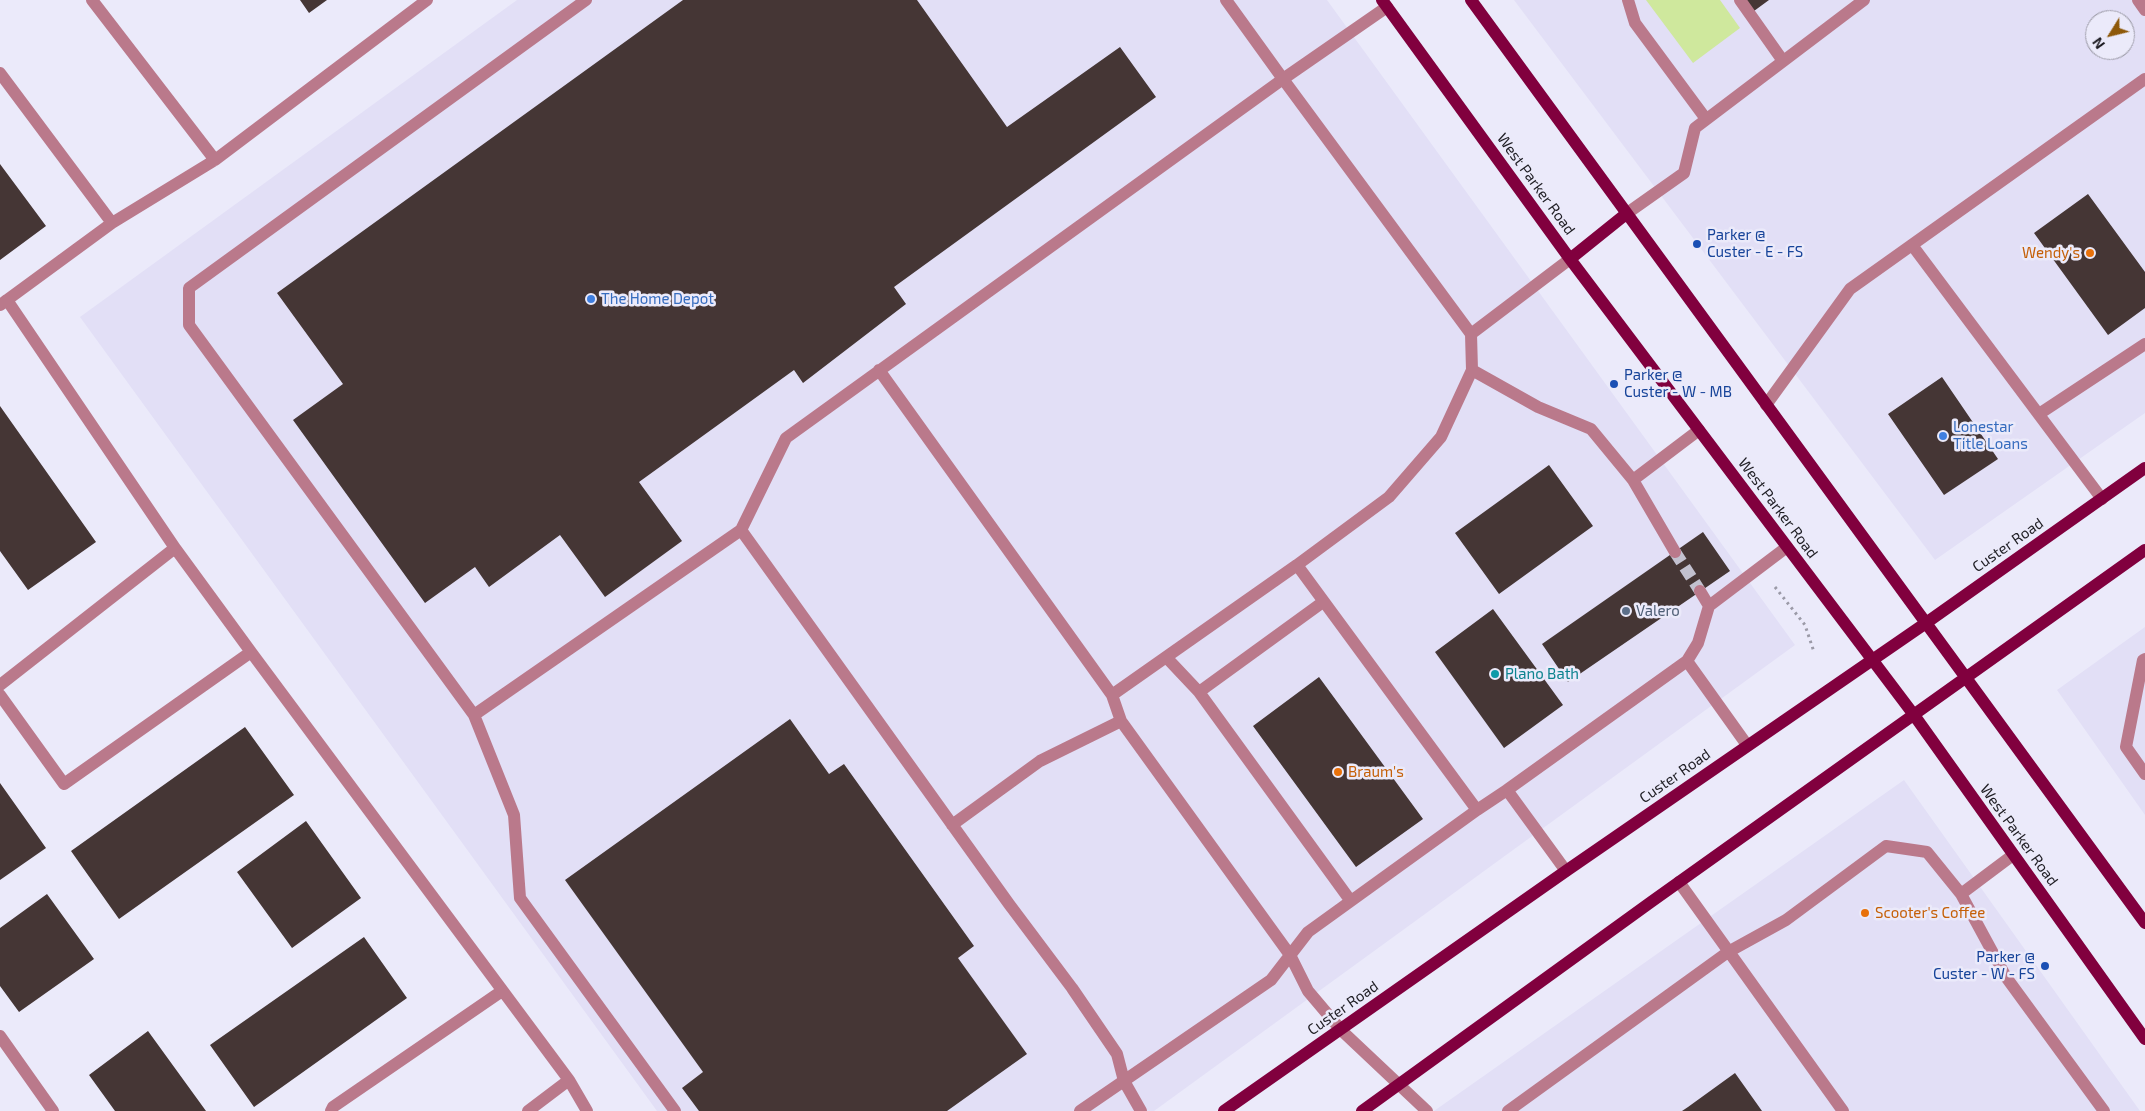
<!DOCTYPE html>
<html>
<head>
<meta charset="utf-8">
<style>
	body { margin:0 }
	#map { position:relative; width:2145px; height:1111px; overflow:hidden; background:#ebeafa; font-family:"Exo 2",sans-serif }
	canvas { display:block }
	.north { position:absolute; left:2085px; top:10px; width:50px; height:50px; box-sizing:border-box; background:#ebeafa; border:1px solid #9998a4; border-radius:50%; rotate:234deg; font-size:14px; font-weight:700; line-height:20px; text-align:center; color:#1e1d23 }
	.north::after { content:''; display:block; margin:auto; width:18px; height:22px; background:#8e590a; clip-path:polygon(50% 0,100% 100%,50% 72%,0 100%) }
</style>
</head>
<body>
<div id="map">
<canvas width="2145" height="1111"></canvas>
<div class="north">N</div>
</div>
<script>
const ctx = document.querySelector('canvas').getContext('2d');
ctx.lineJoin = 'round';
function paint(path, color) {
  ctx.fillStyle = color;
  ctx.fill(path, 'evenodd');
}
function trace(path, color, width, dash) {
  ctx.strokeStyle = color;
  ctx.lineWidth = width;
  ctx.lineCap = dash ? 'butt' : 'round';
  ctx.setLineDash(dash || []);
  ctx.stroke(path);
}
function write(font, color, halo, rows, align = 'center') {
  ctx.font = font + ' "Exo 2",sans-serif';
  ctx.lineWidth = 5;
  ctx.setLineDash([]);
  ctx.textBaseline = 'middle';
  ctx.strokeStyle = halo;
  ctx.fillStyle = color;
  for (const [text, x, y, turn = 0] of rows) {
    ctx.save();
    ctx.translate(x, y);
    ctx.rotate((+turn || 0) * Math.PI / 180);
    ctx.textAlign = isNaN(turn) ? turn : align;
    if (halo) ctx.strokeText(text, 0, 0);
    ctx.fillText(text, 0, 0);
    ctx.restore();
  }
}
paint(new Path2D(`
	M517,0H1327L1795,645L1154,1111H657L80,317Z
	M1514,0H2145V413L1935,560ZM2095,20H2125V50H2095Z
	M2145,627V815L2057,690Z
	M1904,780L2140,1111H1434Z`), '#e2dff6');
paint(new Path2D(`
	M1646,0H1720L1740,28L1693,63Z`), '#cfe89d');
paint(new Path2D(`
	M300,0H327L309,13Z
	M683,0H917L1007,127L1120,47L1156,97L894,287L906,304L803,383L794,370L639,482L682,541L605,597L560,535L489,587L475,567L425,603L293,420L343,384L277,293Z
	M1746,0H1769L1754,11Z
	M0,164L46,226L0,260Z
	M2088,194L2145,272V308L2108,335L2034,233Z
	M1942,377L1998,459L1944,495L1888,414Z
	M0,406L96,542L28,590L0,551Z
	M1549,465L1593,526L1499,594L1455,533Z
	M1703,532L1730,571L1568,682L1542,644Z
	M1493,609L1563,705L1504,748L1435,652Z
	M1319,677L1423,819L1356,867L1253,726Z
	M790,719L829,774L844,764L974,946L958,958L1027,1054L947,1111H699L682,1088L703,1072L565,880Z
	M245,727L294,795L119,919L71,851Z
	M0,783L46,848L0,880Z
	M306,821L361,898L292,948L237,872Z
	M47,894L94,959L19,1012L0,986V928Z
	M364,937L407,998L254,1107L210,1045Z
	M148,1031L206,1111H115L89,1075Z
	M1735,1073L1762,1111H1682L1688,1107Z`), '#453635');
trace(new Path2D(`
	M1675,552L1700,591`), '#c2c1cf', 12, [12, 6]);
trace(new Path2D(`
	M1775,587L1805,625L1814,652`), '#9b9aa7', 3, [2.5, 4]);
trace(new Path2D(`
	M92,0L215,160L427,0
	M586,0L189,288V325L474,715L741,530L786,438L1283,79L1226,0
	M1628,0L1635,23L1706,119
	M1740,0L1783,61
	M2138,0L2145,10
	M0,73L112,223L7,300
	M1626,214L1684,173L1695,128L1864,0
	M112,223L215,160
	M1912,245L2102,499
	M0,305L7,300L175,548L0,685
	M1471,334L1570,259
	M879,370L1112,695L1297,565L1389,497L1441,437L1472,370L1471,334L1283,79L1387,7
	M1472,370L1538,407L1591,429L1633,480L1699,430
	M1766,405L1850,289L2145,79
	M2039,414L2145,344
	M1633,480L1675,552
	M741,530L1009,904L1072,988L1117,1054L1124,1081L1141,1111
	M175,548L251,652
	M1297,565L1477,810L1507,790L1566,871
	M1700,591L1709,606
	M1166,657L1199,692L1323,602
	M2145,659L2143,660L2126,747L2145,774
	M1199,692L1350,900
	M0,695L64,784L251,652L569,1080L528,1111
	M1112,695L1121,721L1290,955L1308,991L1341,1030L1427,1111
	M474,715L514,815L520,898L675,1111
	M1747,745L1687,661L1698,643L1709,606L1787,547
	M1507,790L1687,661
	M952,825L1040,761L1121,721
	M1679,882L1843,1111
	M1961,894L2013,855
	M0,1036L53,1111
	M569,1080L587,1111
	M331,1111L333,1107L502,991
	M1080,1111L1271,980L1308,932L1477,810
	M1508,1111L1728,952L1786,920L1886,846L1927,852L1961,894L2006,977L2104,1111`), '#ba798b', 12);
trace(new Path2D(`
	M1382,0L1570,259L1914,715L2145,1039
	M1471,0L2145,923
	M1570,259L1626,214
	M1224,1111L1566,871L1926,623L2145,468
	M1362,1111L1651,902L2145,550`), '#81003e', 12);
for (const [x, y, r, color] of [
	[1697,244,5,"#1a4fb4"],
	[2090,253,5,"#e8710a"],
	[591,299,5,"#3f7fe0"],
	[1614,384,5,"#1a4fb4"],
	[1943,436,5,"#3f7fe0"],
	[1626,611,5,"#5c6f8a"],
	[1495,674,5,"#0f9aa8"],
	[1338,772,5,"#e8710a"],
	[1865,913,5,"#e8710a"],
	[2045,966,5,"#1a4fb4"]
]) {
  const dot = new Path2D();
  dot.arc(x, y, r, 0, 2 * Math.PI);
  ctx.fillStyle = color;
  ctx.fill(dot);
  trace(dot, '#ebeafa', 2);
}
write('15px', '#1e1d23', '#ebeafa', [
	["West Parker Road",1536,184,54],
	["West Parker Road",1778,508,53],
	["Custer Road",2008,545,-35],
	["Custer Road",1675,776,-35],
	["West Parker Road",2019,835,54],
	["Custer Road",1343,1008,-35]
]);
write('15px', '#164399', '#ebeafa', [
	["Parker @",1707,235],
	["Custer - E - FS",1707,252],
	["Parker @",1624,375],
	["Custer - W - MB",1624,392],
	["Parker @",2035,957,"right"],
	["Custer - W - FS",2035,974,"right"]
], 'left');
write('15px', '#c56008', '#ebeafa', [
	["Wendy's",2080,253,"right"],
	["Braum's",1348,772],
	["Scooter's Coffee",1875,913]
], 'left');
write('15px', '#366cbe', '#ebeafa', [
	["The Home Depot",601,299],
	["Lonestar",1953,427],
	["Title Loans",1953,444]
], 'left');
write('15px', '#4e5e75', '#ebeafa', [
	["Valero",1636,611]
], 'left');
write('15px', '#0d838f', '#ebeafa', [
	["Plano Bath",1505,674]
], 'left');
</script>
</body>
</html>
